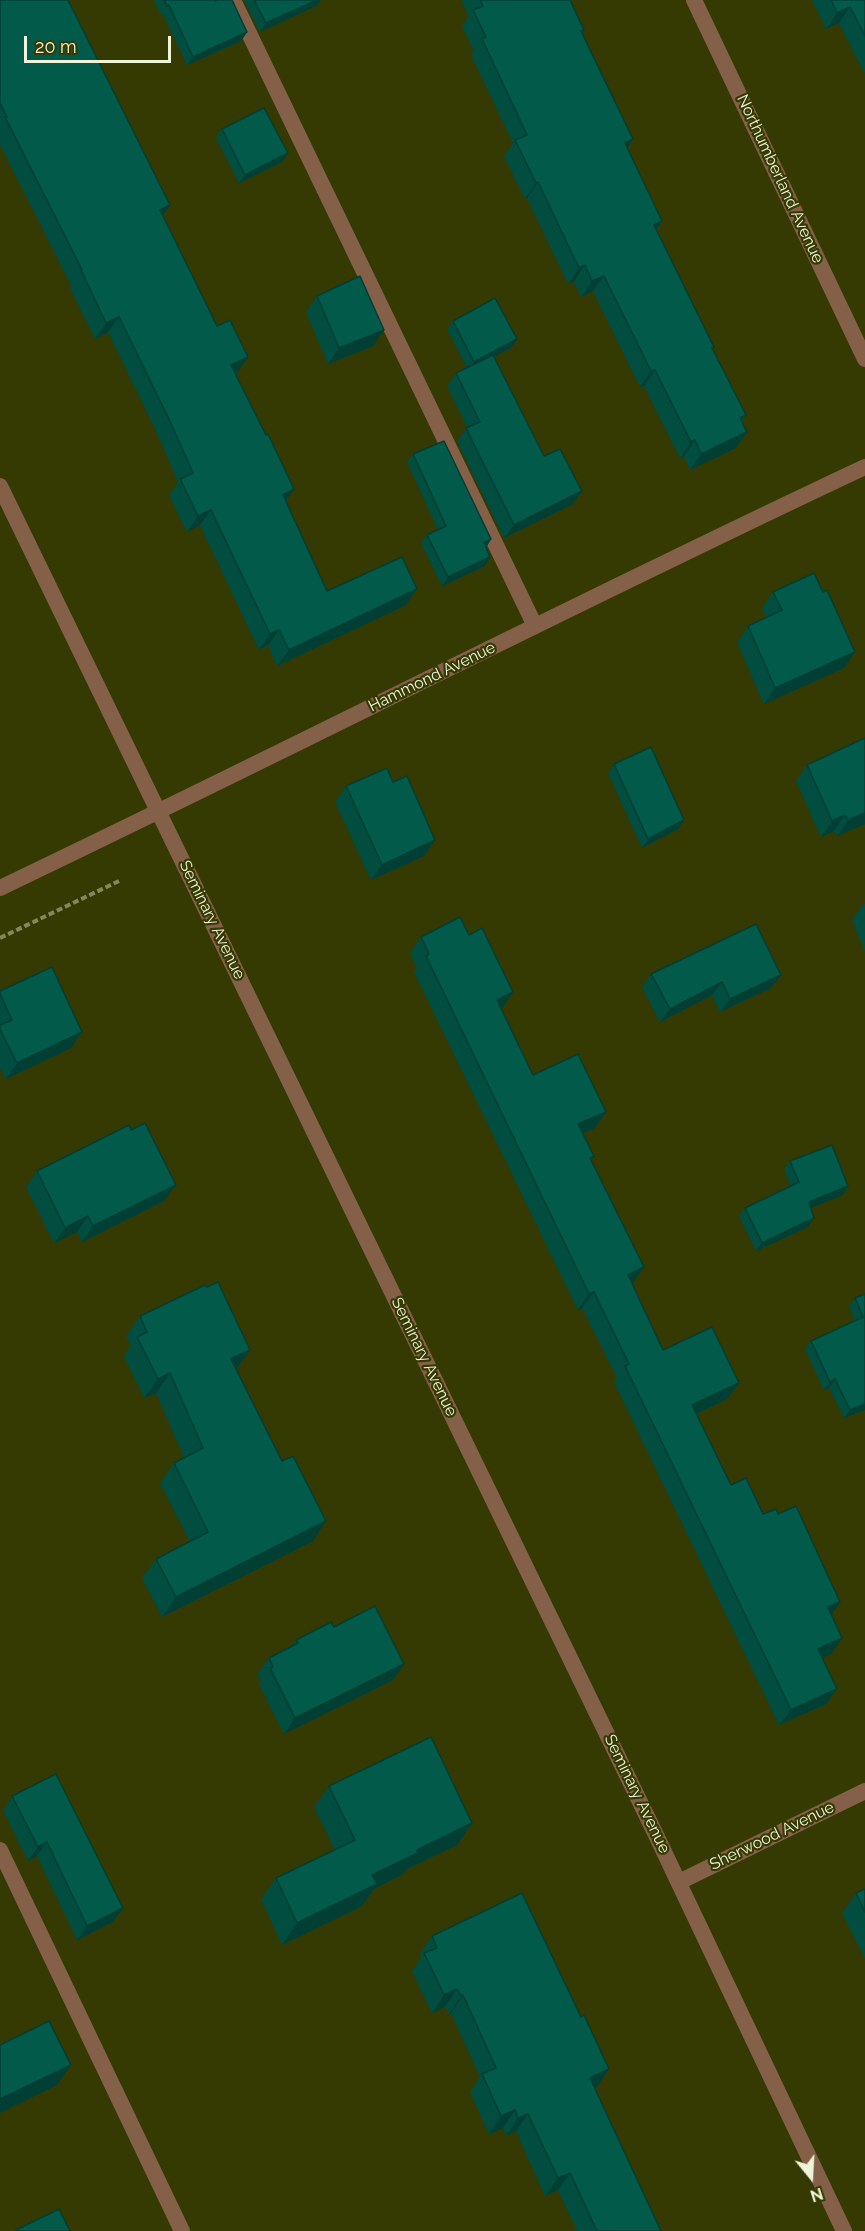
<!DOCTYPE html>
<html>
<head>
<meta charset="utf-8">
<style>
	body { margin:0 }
	#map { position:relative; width:865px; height:2231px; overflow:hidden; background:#353a02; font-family:Raleway,sans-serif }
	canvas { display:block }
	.north { position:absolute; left:781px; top:2147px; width:60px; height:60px; -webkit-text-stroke:4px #353a02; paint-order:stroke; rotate:162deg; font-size:16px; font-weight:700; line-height:24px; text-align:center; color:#eff4d8 }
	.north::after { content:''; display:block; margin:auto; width:21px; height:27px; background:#eff4d8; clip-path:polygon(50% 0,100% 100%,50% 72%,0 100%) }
	.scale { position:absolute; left:24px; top:36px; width:147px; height:27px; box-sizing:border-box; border:3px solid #eff4d8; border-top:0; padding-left:8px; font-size:18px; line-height:21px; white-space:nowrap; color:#eff4d8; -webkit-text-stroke:4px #353a02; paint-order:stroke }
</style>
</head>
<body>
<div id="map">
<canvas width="865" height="2231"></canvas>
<div class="north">N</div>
<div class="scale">20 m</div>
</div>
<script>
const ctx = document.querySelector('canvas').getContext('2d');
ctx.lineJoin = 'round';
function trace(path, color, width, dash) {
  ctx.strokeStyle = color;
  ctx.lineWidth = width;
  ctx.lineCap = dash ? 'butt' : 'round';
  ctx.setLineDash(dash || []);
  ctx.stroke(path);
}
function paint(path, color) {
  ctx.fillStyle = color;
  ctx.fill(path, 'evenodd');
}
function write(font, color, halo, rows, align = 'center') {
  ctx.font = font + ' Raleway,sans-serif';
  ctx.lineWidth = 4.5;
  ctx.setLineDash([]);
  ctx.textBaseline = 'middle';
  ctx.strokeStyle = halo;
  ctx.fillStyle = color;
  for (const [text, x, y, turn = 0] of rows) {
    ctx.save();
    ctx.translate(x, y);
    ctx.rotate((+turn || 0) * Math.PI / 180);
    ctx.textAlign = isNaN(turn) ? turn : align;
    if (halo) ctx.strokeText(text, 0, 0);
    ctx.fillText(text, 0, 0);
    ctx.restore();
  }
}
trace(new Path2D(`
	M0,938L119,881`), '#83885c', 4, [6, 3]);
trace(new Path2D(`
	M233,0L535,626
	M0,1850L182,2231`), '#846048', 16);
trace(new Path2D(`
	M694,0L865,359
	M0,486L657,1837L844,2231
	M0,888C289,750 575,603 865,467
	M679,1882L865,1791`), '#846048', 16);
paint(new Path2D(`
	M0,0L170,205L163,215L217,326L248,357L236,373L285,501L327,591L417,589L406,605L277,666L268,645L259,650L200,525L187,532L169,495L178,482L158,435L108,332L95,339L69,286L71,285L0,145Z
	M154,0H215L247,32L241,41L187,65L163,14L161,15Z
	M244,0H317L316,6L260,32Z
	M461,0H570L627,147L656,230L714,347L713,349L746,415L742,421L747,432L736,448L690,470L684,456L680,458L644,386L640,387L593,291L581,297L574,281L568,284L527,198L525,199L504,156L513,143L471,55L474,51L462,26L469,16Z
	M812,0H865V74L839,23L826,29Z
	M222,129L282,162L239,183L216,138Z
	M317,296L373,346L328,364L306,312Z
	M453,321L517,339L511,348L494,357L544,456L573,504L504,538L457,441L467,427L447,386L456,373L467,368L447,329Z
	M413,454L491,539L486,547L490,557L485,566L442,586L421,543L427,535L438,530L407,462Z
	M773,592L844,668L764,704L737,642L748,626L766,617L762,608Z
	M865,738V824L837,836L834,831L821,837L796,781L807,765Z
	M614,764L684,820L678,829L642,848L608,773Z
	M393,782L435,840L424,856L371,880L335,802L346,786Z
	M865,903V952L852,920L863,904Z
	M469,935L513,992L501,1008L533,1075L595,1128L583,1133L594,1156L591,1160L633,1283L632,1284L663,1350L739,1383L727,1399L697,1414L731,1485L763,1514L831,1615L842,1638L831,1654L822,1658L837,1689L826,1704L779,1725L614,1382L617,1378L582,1308L578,1310L414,972L417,968L410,953L421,937Z
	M651,974L771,988L720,1012L712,995L660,1022L642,987Z
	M0,991L82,1032L71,1048L6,1079L0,1068Z
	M790,1161L848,1186L843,1195L810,1208L808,1227L756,1251L739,1216L745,1208L791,1186L784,1170Z
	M37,1171L164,1201L82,1242L77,1232L54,1243L26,1187Z
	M865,1294V1410L844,1418L829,1388L824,1390L805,1349L811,1341L855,1321L849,1306L855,1298Z
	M140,1316L236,1369L313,1541L162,1617L142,1578L156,1559L190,1542L160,1483L174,1463L184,1457L156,1393L144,1398L124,1356L131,1346L126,1336Z
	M334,1627L404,1664L393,1680L284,1734L259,1684L261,1681L257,1674L269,1658L291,1647L296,1640Z
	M329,1786L472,1823L457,1845L407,1869L403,1874L374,1889L362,1906L282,1945L261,1899L276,1878L335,1850L314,1807Z
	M12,1796L113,1922L77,1940L37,1856L28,1861L3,1810Z
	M865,1888V1959L842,1913L856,1893Z
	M432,1936L581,2017L609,2069L597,2087L594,2088L661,2231H577L558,2190L545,2196L516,2131L506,2136L503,2128L489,2134L470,2092L480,2077L451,2013L449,2014L445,2007L432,2013L412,1971L421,1958L420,1954Z`), '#014d40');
paint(new Path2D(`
	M317,0H321L316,6L260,32L266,23Z
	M850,7L839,23L826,29L837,13Z
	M247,32L241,41L187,65L193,57Z
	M633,139L621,155L625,143Z
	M288,153L282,162L239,183L245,175Z
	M538,182L527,198L525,199L536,183Z
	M170,205L159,221L160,210Z
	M662,221L651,237L654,225Z
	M585,265L574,281L568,284L579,268Z
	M604,276L593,291L581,297L592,281Z
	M119,317L108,332L95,339L106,323Z
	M384,330L373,346L328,364L339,348Z
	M517,339L511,348L468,370L474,362Z
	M248,357L237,373L220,380L231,365Z
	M655,370L644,386L640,387L651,371Z
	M747,432L736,448L690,470L701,454Z
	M695,440L684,456L680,458L691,442Z
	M294,489L283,505V495Z
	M582,491L573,504L504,538L514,525Z
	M211,510L200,525L187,532L198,516Z
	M491,539L486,548L484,543Z
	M490,557L485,566L442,586L448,577Z
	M417,589L406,605L277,666L289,650Z
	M279,630L268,645L259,650L270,634Z
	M855,652L844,668L764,704L775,688Z
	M865,813V824L837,836L848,820Z
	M845,815L834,831L821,837L832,821Z
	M684,820L678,829L642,848L648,839Z
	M435,840L424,856L371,880L382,865Z
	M781,975L771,988L720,1012L730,999Z
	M722,982L712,995L660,1022L670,1009Z
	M513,992L502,1008L486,1015L497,1000Z
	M82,1032L71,1048L6,1079L17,1063Z
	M606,1112L595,1128L567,1140L578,1124Z
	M176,1185L164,1201L82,1242L93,1226Z
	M848,1186L843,1195L803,1211L809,1202Z
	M88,1216L77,1232L54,1243L65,1228Z
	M814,1218L808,1227L756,1251L762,1243Z
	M644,1267L633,1283L617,1291L628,1275Z
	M594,1292L582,1308L578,1310L589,1294Z
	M250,1350L236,1369L231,1359Z
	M170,1373L156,1393L144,1398L158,1379Z
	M835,1379L829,1388L824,1390L830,1382Z
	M739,1383L727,1399L681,1421L692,1405Z
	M865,1404V1410L844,1418L850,1410Z
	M326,1521L313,1541L162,1617L176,1597Z
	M840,1602L829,1618L828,1607Z
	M842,1638L831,1654L807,1665L818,1649Z
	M404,1664L393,1680L284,1734L295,1718Z
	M837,1689L826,1704L779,1725L791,1710Z
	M472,1823L457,1845L407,1869L403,1874L374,1889L362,1906L282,1945L297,1923L372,1875L417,1850Z
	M47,1842L37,1856L28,1861L38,1847Z
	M123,1908L113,1922L77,1940L87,1926Z
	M457,1989L445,2007L432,2013L444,1995Z
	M463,1995L451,2013L449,2014L461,1996Z
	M71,2065L57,2085L0,2113V2099Z
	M609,2069L597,2087L577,2096L590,2078Z
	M515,2110L503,2128L489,2134L501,2116Z
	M528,2114L516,2131L506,2136L518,2118Z
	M570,2173L558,2190L545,2196L558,2178Z`), '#013f34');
const building = new Path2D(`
	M0,0H68L170,205L160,210L217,326L230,320L248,357L231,365L266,435L268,434L294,489L283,495L327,591L402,557L417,589L289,650L279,630L270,634L211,510L198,516L180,479L193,473L169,419L119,317L106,323L81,270H82L5,117H7L0,103Z
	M164,0H215V1L218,0H232L247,32L193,57L169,5L167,6Z
	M254,0H317L266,23Z
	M480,0H570L584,30L581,31L633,139L625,143L662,221L654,225L714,347L712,348L746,415L740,418L747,432L701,454L695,440L691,442L655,370L651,371L604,276L592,281L585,265L579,268L538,182L536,183L515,140L527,135L482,39L486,37L473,10L483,6Z
	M831,0H865V36L850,7L837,13Z
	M264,108L288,153L245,175L222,129Z
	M360,276L384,330L339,348L317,296Z
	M495,298L517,339L474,362L453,321Z
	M493,355L544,456L560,449L582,491L514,525L466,428L480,422L456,373Z
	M444,441L491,539L484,543L490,557L448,577L427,535L446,526L413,454Z
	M814,573L823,592L827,590L855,652L775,688L748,626L782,610L773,592Z
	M865,738V813L848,820L845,815L832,821L807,765Z
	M651,747L684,820L648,839L614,764Z
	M387,768L393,782L407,776L435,840L382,865L346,786Z
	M460,917L469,935L482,928L513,992L497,1000L533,1075L578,1054L606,1112L578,1124L594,1156L590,1158L644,1267L628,1275L663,1350L712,1327L739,1383L692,1405L731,1485L746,1478L763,1514L776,1509L778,1514L796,1506L840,1602L828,1607L842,1638L818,1649L837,1689L791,1710L625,1366L629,1364L594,1292L589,1294L426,956L429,954L421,937Z
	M756,924L781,975L730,999L722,982L670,1009L651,974Z
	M52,967L82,1032L17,1063L0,1029V1025L12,1020L0,994V991Z
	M145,1123L176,1185L93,1226L88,1216L65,1228L37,1171L129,1125L131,1130Z
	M832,1145L848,1186L809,1202L814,1218L762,1243L745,1208L799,1182L790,1161Z
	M218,1282L250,1350L231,1359L282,1461L293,1456L326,1521L176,1597L156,1559L208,1532L174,1463L203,1448L170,1373L158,1379L137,1337L147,1332L140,1316L205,1285L207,1287Z
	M865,1294V1404L850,1410L835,1379L830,1382L811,1341L863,1317L855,1298Z
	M375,1606L404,1664L295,1718L270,1668L273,1667L269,1658L298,1643L296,1640L331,1622L334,1627Z
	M431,1737L472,1823L417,1850L418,1853L372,1875L377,1884L297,1923L276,1878L355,1840L329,1786Z
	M56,1774L123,1908L87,1926L47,1842L38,1847L12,1796Z
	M865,1889V1912L856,1893Z
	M522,1893L581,2017L584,2015L609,2069L590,2078L661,2231H597L570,2173L558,2178L528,2114L518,2118L515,2110L501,2116L482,2074L496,2068L463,1995L461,1996L457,1989L444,1995L424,1953L437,1948L432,1936Z
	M49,2021L71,2065L0,2099V2045Z
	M59,2209L70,2231H17L16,2230Z`);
paint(building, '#015a4a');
trace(building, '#013f34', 1.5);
write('16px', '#eff4d8', '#353a02', [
	["Northumberland Avenue",780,179,65],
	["Hammond Avenue",432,677,-26],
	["Seminary Avenue",212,920,64],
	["Seminary Avenue",424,1357,64],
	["Seminary Avenue",637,1794,64],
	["Sherwood Avenue",772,1836,-26]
]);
</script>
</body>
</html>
